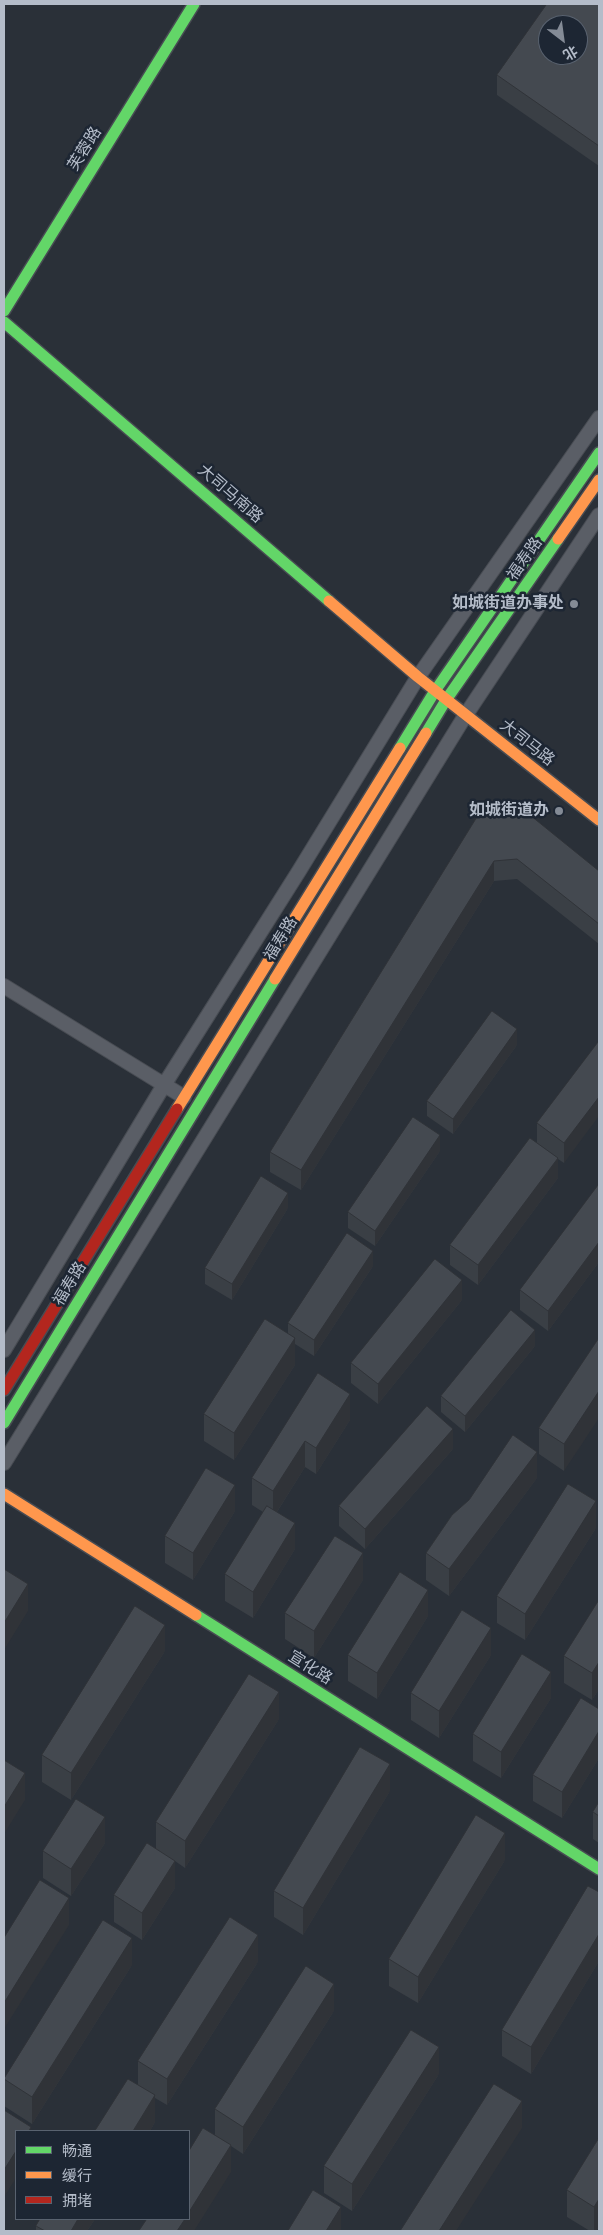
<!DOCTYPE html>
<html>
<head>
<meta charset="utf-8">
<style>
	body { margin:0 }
	#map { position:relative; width:603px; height:2235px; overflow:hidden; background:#2a3038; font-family:"Fira Sans","Noto Sans SC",sans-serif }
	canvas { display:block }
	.frame { position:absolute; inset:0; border:5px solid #b4bcc9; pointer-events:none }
	.legend { position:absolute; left:15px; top:2130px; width:175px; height:90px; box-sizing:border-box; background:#1d2633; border:1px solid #59626f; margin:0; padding:6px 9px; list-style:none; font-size:15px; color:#b4bcc9 }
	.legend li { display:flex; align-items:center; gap:10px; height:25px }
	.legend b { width:25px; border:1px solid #59626f }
	.north { position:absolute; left:538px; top:15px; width:50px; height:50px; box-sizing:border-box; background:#1d2633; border:1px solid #59626f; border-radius:50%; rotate:150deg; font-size:14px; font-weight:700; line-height:20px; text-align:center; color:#b4bcc9 }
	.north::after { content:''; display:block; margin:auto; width:18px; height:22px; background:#848b96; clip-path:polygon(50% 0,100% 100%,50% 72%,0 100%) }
</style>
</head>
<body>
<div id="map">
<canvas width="603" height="2235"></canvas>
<div class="frame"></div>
<ul class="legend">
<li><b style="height:6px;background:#63d668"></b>畅通</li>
<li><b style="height:6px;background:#ff974d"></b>缓行</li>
<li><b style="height:6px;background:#b3261e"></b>拥堵</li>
</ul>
<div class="north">北</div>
</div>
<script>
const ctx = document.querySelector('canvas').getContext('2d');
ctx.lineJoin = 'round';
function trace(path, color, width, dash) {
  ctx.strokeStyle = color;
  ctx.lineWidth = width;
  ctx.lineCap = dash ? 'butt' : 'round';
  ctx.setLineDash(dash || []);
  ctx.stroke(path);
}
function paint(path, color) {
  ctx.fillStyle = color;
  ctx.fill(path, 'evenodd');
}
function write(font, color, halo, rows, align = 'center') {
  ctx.font = font + ' "Fira Sans","Noto Sans SC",sans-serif';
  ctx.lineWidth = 5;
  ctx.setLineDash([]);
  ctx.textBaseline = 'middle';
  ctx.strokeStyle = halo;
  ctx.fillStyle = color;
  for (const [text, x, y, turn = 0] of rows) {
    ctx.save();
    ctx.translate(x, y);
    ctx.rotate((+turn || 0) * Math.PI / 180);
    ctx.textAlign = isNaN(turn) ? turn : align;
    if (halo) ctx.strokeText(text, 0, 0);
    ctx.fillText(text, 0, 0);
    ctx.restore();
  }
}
const street = new Path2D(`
	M4,986L184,1097
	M4,1350L164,1085L299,871L418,677L599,418
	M4,1463L465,716L599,515`);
const fast = new Path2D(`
	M4,311L194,4
	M4,322L329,601
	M426,733L446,700L558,539
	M400,748L435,691L599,453
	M4,1423L275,979
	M196,1615L599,1869`);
const slow = new Path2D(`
	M558,539L599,480
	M329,601L418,677L599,820
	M275,979L426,733
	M177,1109L400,748
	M4,1494L196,1615`);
const jam = new Path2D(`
	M4,1390L177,1109`);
trace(street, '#484c53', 16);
trace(fast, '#484c53', 14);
trace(slow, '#484c53', 14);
trace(jam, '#484c53', 14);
trace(street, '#5a5e66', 14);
trace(fast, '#63d668', 11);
trace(slow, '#ff974d', 11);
trace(jam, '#b3261e', 11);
paint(new Path2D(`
	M599,4V166L497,95V75Z
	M480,812L599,871V944L517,879L494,881L301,1190L270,1172V1152Z
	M599,1041L564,1163L558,1159V1178L478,1285L450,1265V1245L537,1142V1123Z
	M517,1045L453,1134L427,1116V1101Z
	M440,1151L375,1246L348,1228V1212Z
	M599,1184V1262L548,1331L520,1310V1290Z
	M288,1208L232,1300L205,1284V1268Z
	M373,1266L314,1356L295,1344V1365L234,1460L204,1441V1414L288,1334V1323Z
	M462,1300L378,1404L351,1383V1363Z
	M599,1338L564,1471L539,1454V1428Z
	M535,1346L465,1432L441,1412V1396Z
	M318,1373L350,1420L316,1474L305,1467L277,1512L295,1549L253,1618L225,1601V1574L263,1512L252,1505V1478Z
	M453,1449L365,1549L339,1526V1506Z
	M537,1478L449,1596L426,1580V1553Z
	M235,1511L193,1580L165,1563V1536Z
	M596,1528L525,1640L497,1623V1596Z
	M363,1580L314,1658L285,1639V1613Z
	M599,1600V1689L592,1700L564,1683V1656Z
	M428,1616L377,1699L348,1681V1655Z
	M165,1651L71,1800L42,1782V1755Z
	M491,1655L439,1738L411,1720V1693Z
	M551,1698L501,1778L473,1761V1734Z
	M599,1709V1758L562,1818L533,1801V1775Z
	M279,1719L185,1868L175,1861V1888L142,1940L114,1922V1895L156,1848V1822Z
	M390,1791L303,1935L274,1917V1891Z
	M599,1802V1843L593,1839V1812Z
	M105,1843L71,1896L43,1878V1851Z
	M505,1860L418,2003L389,1986V1959Z
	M599,1892V1961L531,2074L502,2056V2030Z
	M258,1962L167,2105L155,2098V2122L150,2131H95L138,2085V2061Z
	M132,1965L32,2124L4,2106V2079Z
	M334,2011L243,2154L231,2146V2172L215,2135V2109Z
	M439,2074L352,2211L324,2193V2166Z
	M599,2138V2226L596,2231H590L567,2217V2190Z
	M95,2219L87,2231H36V2226Z`), '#3a3f45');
paint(new Path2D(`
	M494,861V881L301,1190V1170Z
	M517,1029V1045L453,1134V1119Z
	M599,1097V1116L564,1163V1143Z
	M440,1135V1151L375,1246V1231Z
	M558,1158V1178L478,1285V1265Z
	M288,1193V1208L232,1300V1284Z
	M599,1242V1262L548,1331V1311Z
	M373,1251V1266L314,1356V1340Z
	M462,1280V1300L378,1404V1384Z
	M535,1330V1346L465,1432V1416Z
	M295,1338V1365L234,1460V1433Z
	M599,1391V1418L564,1471V1444Z
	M350,1394V1420L316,1474V1448Z
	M453,1429V1449L365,1549V1529Z
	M305,1441V1467L273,1518V1491Z
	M537,1452V1478L449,1596V1569Z
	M235,1485V1511L193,1580V1553Z
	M596,1501V1528L525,1640V1614Z
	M295,1523V1549L253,1618V1592Z
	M363,1553V1580L314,1658V1631Z
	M28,1584V1611L4,1650V1623Z
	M428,1590V1616L377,1699V1673Z
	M165,1625V1651L71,1800V1773Z
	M491,1628V1655L439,1738V1711Z
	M599,1662V1689L592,1700V1673Z
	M551,1672V1698L501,1778V1752Z
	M279,1692V1719L185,1868V1841Z
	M599,1731V1758L562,1818V1792Z
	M390,1764V1791L303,1935V1908Z
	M25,1773V1800L4,1834V1807Z
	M105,1817V1843L71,1896V1869Z
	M505,1833V1860L418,2003V1977Z
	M175,1861V1888L142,1940V1913Z
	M69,1898V1925L4,2029V2003Z
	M599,1934V1961L531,2074V2047Z
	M258,1935V1962L167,2105V2079Z
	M132,1938V1965L32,2124V2097Z
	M334,1984V2011L243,2154V2127Z
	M439,2047V2074L352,2211V2184Z
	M155,2095V2122L150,2131H133Z
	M522,2101V2128L456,2231H439Z
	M231,2145V2172L194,2231H177L185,2219H189V2212Z
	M16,2151V2178L4,2197V2170Z
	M599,2199V2226L596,2231H594V2207Z
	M341,2207V2231H326Z
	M78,2219H95L87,2231H71Z`), '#303338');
const building = new Path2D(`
	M547,4H599V146L497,75ZM548,25H578V55H548Z
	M520,807L599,871V924L517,859L494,861L301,1170L270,1152L480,812Z
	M492,1011L517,1029L453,1119L427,1101Z
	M599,1041V1097L564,1143L537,1123Z
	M413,1117L440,1135L375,1231L348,1212Z
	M530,1138L558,1158L478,1265L450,1245Z
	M261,1176L288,1193L232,1284L205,1268Z
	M599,1184V1242L548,1311L520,1290Z
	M347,1233L373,1251L314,1340L288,1323Z
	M435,1259L462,1280L378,1384L351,1363Z
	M511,1310L535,1330L465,1416L441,1396Z
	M265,1319L295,1338L234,1433L204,1414Z
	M599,1338V1391L564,1444L539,1428Z
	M318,1373L350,1394L316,1448L305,1441L273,1491L252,1478Z
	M427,1406L453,1429L365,1529L339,1506Z
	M513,1435L537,1452L449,1569L426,1553L452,1515L469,1500Z
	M206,1468L235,1485L193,1553L165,1536Z
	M568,1484L596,1501L525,1614L497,1596Z
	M267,1506L295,1523L253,1592L225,1574Z
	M335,1536L363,1553L314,1631L285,1613Z
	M4,1569L28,1584L4,1623Z
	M400,1572L428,1590L377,1673L348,1655Z
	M599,1600V1662L592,1673L564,1656Z
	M135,1606L165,1625L71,1773L42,1755Z
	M462,1610L491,1628L439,1711L411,1693Z
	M522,1654L551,1672L501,1752L473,1734Z
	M249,1674L279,1692L185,1841L156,1822Z
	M581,1698L599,1709V1731L562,1792L533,1775Z
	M360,1747L390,1764L303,1908L274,1891Z
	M4,1760L25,1773L4,1807Z
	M76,1799L105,1817L71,1869L43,1851Z
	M599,1802V1816L593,1812Z
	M476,1815L505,1833L418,1977L389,1959Z
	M147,1843L175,1861L142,1913L114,1895Z
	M40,1880L69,1898L4,2003V1938Z
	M588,1886L599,1892V1934L531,2047L502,2030Z
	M230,1917L258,1935L167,2079L138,2061Z
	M103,1920L132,1938L32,2097L4,2079Z
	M306,1966L334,1984L243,2127L215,2109Z
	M411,2030L439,2047L352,2184L324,2166Z
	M128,2079L155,2095L133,2131H95Z
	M494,2084L522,2101L439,2231H402L401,2230Z
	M4,2110L31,2127L29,2131H16V2151L4,2170Z
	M203,2128L231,2145L189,2212V2151Z
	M599,2138V2199L594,2207L567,2190Z
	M313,2190L341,2207L326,2231H288Z
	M40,2219H78L71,2231H45L36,2226Z
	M147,2219H185L177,2231H139Z`);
paint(building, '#444950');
trace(building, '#303338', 1);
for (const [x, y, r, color] of [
	[574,604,5,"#848b96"],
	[559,811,5,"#848b96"]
]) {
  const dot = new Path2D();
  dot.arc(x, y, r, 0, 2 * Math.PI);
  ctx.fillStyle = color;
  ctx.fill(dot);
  trace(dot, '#1d2633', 2);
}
write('16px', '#b4bcc9', '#1d2633', [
	["芙蓉路",85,149,-58],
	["大司马南路",230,494,41],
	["福寿路",525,559,-55],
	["大司马路",527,743,38],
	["福寿路",281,939,-59],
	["福寿路",70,1284,-59],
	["宣化路",310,1668,32]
]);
write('bold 16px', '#b4bcc9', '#1d2633', [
	["如城街道办事处",564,604],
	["如城街道办",549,811]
], 'right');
</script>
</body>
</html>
